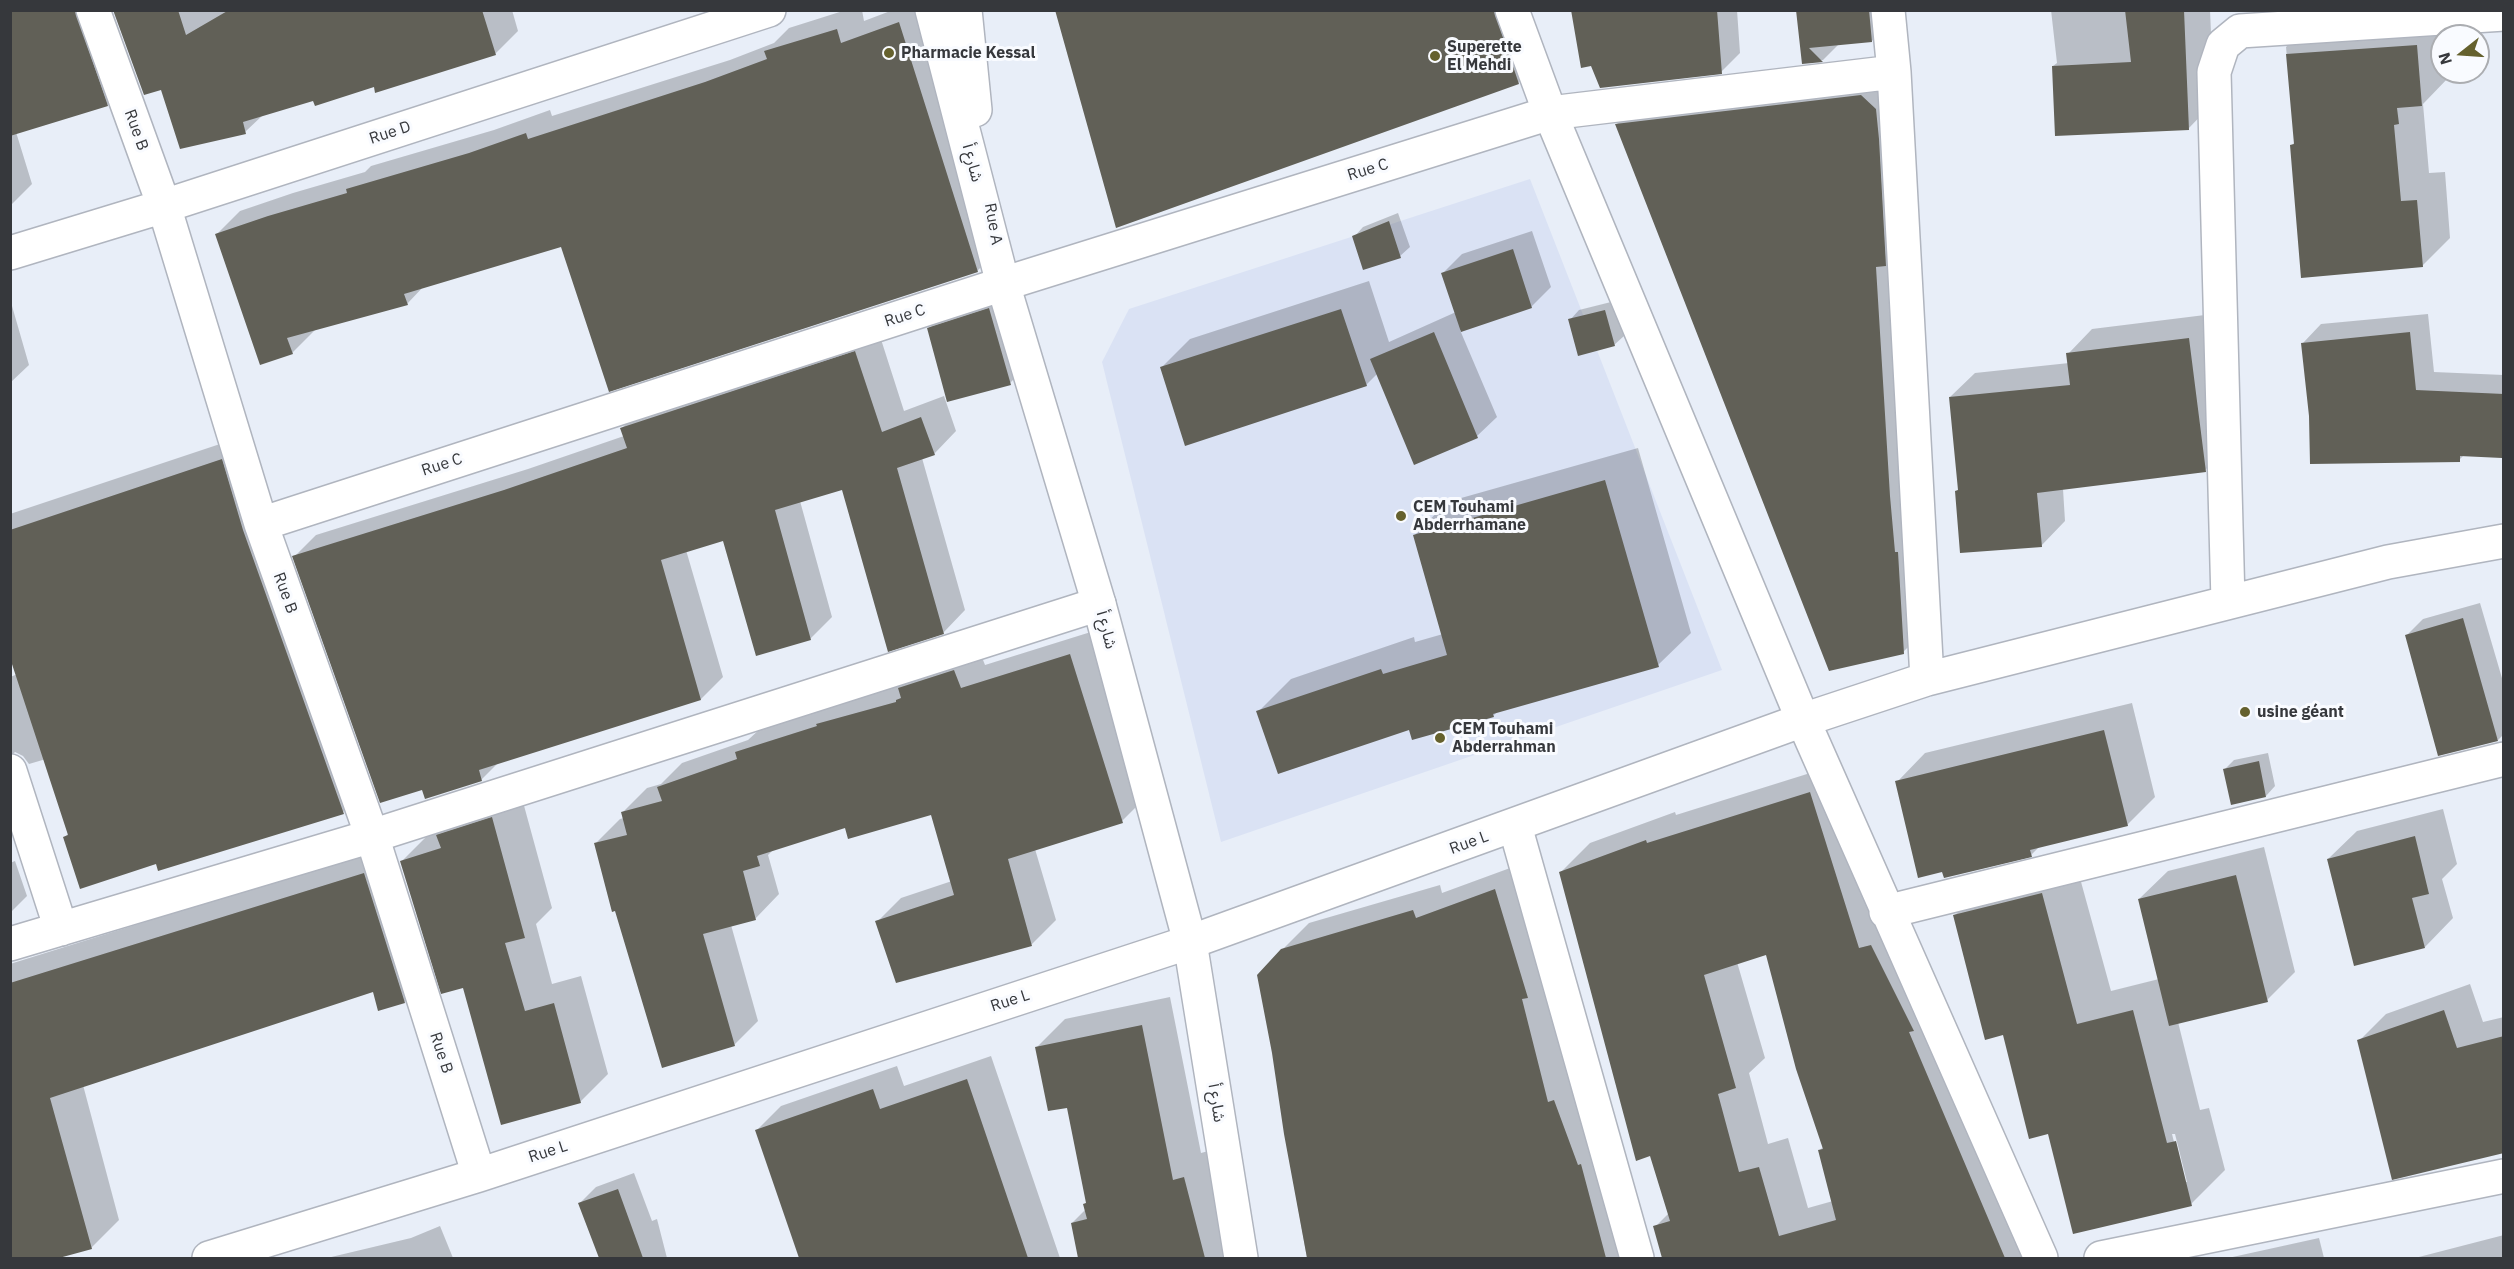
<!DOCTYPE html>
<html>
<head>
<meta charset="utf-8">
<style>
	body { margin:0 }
	#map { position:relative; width:2514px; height:1269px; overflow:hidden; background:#e8eef8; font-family:"IBM Plex Sans",sans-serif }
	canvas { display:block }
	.frame { position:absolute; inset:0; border:12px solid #36383c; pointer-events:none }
	.north { position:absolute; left:2430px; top:24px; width:60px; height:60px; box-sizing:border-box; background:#f9fbff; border:2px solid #abadb1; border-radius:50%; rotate:253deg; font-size:16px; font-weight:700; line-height:24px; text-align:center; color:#36383c }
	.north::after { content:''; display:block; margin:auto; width:21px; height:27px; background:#65612e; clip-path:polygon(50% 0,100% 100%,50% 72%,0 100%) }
</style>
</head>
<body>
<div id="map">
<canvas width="2514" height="1269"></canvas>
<div class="frame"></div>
<div class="north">N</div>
</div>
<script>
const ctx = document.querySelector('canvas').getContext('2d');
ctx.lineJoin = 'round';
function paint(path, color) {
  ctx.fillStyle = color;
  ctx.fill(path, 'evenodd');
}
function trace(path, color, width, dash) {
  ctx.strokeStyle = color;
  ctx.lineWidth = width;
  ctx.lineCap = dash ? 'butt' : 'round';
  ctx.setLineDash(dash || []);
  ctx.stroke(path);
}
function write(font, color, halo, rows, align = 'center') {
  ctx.font = font + ' "IBM Plex Sans","Noto Sans Arabic",sans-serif';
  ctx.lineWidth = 6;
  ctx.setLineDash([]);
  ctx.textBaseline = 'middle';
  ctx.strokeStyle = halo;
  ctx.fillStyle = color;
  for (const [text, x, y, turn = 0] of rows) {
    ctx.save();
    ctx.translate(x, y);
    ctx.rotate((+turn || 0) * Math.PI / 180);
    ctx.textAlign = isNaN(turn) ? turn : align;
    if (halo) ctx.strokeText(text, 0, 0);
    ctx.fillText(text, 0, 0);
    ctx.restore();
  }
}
paint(new Path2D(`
	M1530,179L1722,670L1221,842L1102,362L1129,309Z`), '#dae2f4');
paint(new Path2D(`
	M10,10H104L130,81L107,105L16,132L32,184L10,206Z
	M115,10H512L518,31L495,54L314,99L263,115L245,132L162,88Z
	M846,10H862L864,21L893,10H926L1001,248L977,271L562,245L424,286L407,304L316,329L292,353L216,235L240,211L293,193L365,172L371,166L494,130L550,110L552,116L730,60L774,43L789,28Z
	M1057,10H1529L1546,56L1518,83Z
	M1573,10H1737L1740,53L1721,72Z
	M1798,10H1890L1891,21L1872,41L1839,44L1823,60L1803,62Z
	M2051,10H2210L2214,102L2188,129L2053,66L2057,63Z
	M2445,17L2447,36H2442V72H2450V76L2423,104L2429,173L2445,172L2450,238L2422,266L2292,145L2295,142L2286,47L2315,19Z
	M1886,70L1929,627L1903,652L1616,125L1641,100Z
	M1398,213L1410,247L1400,256L1354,237L1363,227Z
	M1532,231L1551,287L1531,307L1460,330L1497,417L1477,436L1414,463L1378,373L1366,385L1162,367L1190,339L1369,281L1389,342L1456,312L1443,273L1462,254Z
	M1009,290L1029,364L1010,383L928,329L948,309Z
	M10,299L29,365L10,383Z
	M1615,301L1624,336L1614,345L1570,320L1579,310Z
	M2213,314L2230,446L2205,470L2063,489L2065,521L2041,546L1957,491L1959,488L1950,397L1975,373L2069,363L2068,354L2092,329Z
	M2428,314L2434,372L2504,375V454L2501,456L2464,455L2459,460L2303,343L2321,324Z
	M878,330L904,411L944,396L956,431L934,454L922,458L965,610L943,633L843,488L800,501L832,617L810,639L724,539L686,550L723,677L701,699L499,762L481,780L294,557L316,535L528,469L624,436L622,428L644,406Z
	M247,435L369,787L343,812L157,862L65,837L69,833L46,759L29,764L23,756L15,752L10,757V677L18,674L10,653V514Z
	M1638,448L1691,633L1658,665L1497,712L1493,716L1410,728L1258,712L1291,679L1414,637L1415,642L1443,634L1415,535L1447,502Z
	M2480,603L2504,685V734L2498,740L2406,636L2423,619Z
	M1094,631L1146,797L1122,821L1035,849L1056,920L1032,944L897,981L877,922L901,898L952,881L932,813L846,826L775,848L768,855L779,894L755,919L731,925L758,1021L734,1045L596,843L620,819L624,818L623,812L647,788L661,784L682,763L748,740L761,728L978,647L985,665Z
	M2132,703L2155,797L2127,825L2040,846L2031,855L1897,782L1925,753Z
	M2268,753L2275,786L2266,796L2225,769L2234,760Z
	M1839,764L2045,1258H1663L1655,1227L1669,1213L1561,872L1590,843L1675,812L1676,815ZM1767,953L1824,1146L1819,1151L1833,1201L1808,1208L1788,1138L1768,1144L1749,1073L1765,1058L1737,962Z
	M520,791L552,908L536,924L552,984L581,976L608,1074L580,1102L464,986L401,862L429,834Z
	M2443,809L2457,864L2442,879L2453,918L2425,947L2328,859L2357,831Z
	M392,845L433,974L404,1002L374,990L83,1085L119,1220L91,1248L53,1258H11L10,964Z
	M2264,847L2295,972L2267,1000L2178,1022L2200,1110L2209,1108L2225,1170L2191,1204L2049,1132L1955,915L1989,881L2075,860L2111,991L2159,979L2139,899L2168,871ZM2172,1134H2175L2187,1182H2184Z
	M15,861L27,896L10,913V863Z
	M1521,864L1652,1258H1498L1493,1244L1461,1254L1462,1258H1307L1285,1134L1282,950L1309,923L1440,885L1442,893Z
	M2470,984L2483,1022L2504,1017V1151L2359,1041L2386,1014Z
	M1170,997L1201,1153L1212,1150L1233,1258H1080L1072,1223L1086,1209L1085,1204L1088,1201L1068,1106L1037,1047L1065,1019Z
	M991,1056L1060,1258H801L757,1130L781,1106L897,1066L904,1086Z
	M634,1173L652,1221L657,1219L667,1258H601L580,1203L596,1187Z
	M440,1226L453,1258H327L411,1238Z
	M2504,1235V1258H2415Z
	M2319,1238L2324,1258H2228Z`), '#0003');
paint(new Path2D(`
	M10,10H75L108,106L10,136Z
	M113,10H178L186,35L229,10H482L496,55L375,93L374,87L315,106L313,101L243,122L246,134L180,149L161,90L144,95Z
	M1055,10H1494L1519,84L1116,228Z
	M1571,10H1717L1722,74L1600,88L1591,66L1581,68Z
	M1796,10H1869L1872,42L1809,48L1823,62L1802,64Z
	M2125,10H2184L2189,130L2055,136L2052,66L2131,62Z
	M899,22L978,272L609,392L561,247L404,294L408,305L287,338L293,354L260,365L215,234L268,216L347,193L346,189L469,153L526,133L528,139L705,82L767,59L764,51L837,29L841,43Z
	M2417,45L2422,106L2397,108L2399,124L2394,125L2401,201L2417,200L2423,267L2301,278L2290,145L2294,144L2286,54Z
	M1861,95L1876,109L1879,139L1886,266L1876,267L1890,496L1895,552H1898L1904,654L1829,671L1615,124Z
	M1389,221L1401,258L1363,270L1352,236Z
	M1513,249L1532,308L1461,332L1441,273Z
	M989,308L1011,385L947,402L927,328Z
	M1341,309L1367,386L1185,446L1160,367Z
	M1605,310L1615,346L1578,356L1568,319Z
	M1434,332L1478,438L1414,465L1370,359Z
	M2410,332L2416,390L2504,394L2502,458L2460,456V462L2310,464L2309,416L2301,343Z
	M2189,338L2206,472L2037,493L2042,547L1960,553L1955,491L1958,490L1949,397L2070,385L2066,353Z
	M855,351L882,432L921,417L935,455L897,468L944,634L888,652L842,490L775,510L811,640L756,656L723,541L661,560L701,700L479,770L482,781L425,799L422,790L380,803L292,556L504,490L627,448L620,428Z
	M222,459L243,530L344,814L158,871L156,864L80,889L63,837L68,835L10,658V530Z
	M1605,480L1659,667L1493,714L1494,717L1412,740L1409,730L1278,774L1256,711L1381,669L1383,674L1447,655L1413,535Z
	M2463,618L2498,741L2438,756L2405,635Z
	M1070,654L1123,823L1008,859L1032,946L896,983L875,921L954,895L931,815L848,839L845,828L757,856L760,866L743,871L756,920L703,934L735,1046L662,1068L615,911L612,912L594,843L627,835L621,812L662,801L657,787L737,759L735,752L817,726L816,724L896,702V700L901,698L898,688L954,670L961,688Z
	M2104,730L2128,826L2030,850L2032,857L1944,878L1942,872L1918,878L1895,781Z
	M2259,761L2266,797L2231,805L2223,769Z
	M1810,792L1859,948L1871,945L1914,1031L1909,1032L2005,1258H1662L1653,1226L1670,1221L1650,1156L1636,1161L1559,872L1646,840L1647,843ZM1766,955L1796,1069L1823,1149L1818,1150L1836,1220L1779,1236L1759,1167L1739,1172L1718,1094L1736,1088L1704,975Z
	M492,817L525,938L505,943L525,1011L554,1003L581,1103L501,1125L463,988L441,994L400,861L441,848L436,835Z
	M2415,836L2429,894L2412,898L2425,948L2354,966L2327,859Z
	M364,873L405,1003L378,1011L373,992L50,1098L92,1249L59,1258H10V983Z
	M2236,875L2268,1002L2169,1026L2138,899Z
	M1495,889L1528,998L1522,999L1548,1102L1554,1100L1578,1165L1581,1164L1606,1258H1307L1284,1134L1272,1053L1257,975L1281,949L1413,910L1416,918Z
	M2042,893L2077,1024L2133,1010L2167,1143L2176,1141L2192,1206L2073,1234L2048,1134L2029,1139L2003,1035L1985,1040L1953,915Z
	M2444,1010L2457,1048L2504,1036V1153L2392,1180L2357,1040Z
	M1142,1025L1173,1180L1184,1177L1205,1258H1078L1071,1223L1087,1219L1083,1204L1086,1203L1067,1108L1048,1111L1035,1047Z
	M967,1079L1028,1258H799L755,1130L873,1089L880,1109Z
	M618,1189L643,1258H599L578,1203Z`), '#616057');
const street = new Path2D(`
	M93,10L164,206L261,524L372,836L479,1175
	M1512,10L1550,113L1803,720L2041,1258
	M1888,10L1894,72L1927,679
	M10,253L164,206L769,10
	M261,524L1003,284L1550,113L1894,72
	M2228,602L2214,72L2223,45L2240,31L2504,14
	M10,771L61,929
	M1515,826L1637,1258
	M1886,912L2504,759
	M10,944L372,836L1099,604
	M209,1258L479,1175L1190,942L1803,720L1927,679L2388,562L2504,541
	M2101,1258L2504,1176`);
const secondary = new Path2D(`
	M932,10L1003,284L1099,604L1190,942L1241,1258
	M965,10L975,110`);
trace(street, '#b0b5bf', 36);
trace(secondary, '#b0b5bf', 36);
trace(street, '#fff', 33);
trace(secondary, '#fff', 33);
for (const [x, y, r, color] of [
	[889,53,6,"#65612e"],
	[1435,56,6,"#65612e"],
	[1401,516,6,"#65612e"],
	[2245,712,6,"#65612e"],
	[1440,738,6,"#65612e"]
]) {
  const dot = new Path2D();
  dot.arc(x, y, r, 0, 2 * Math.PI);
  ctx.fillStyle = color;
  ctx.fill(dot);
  trace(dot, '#f9fbff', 2);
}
write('bold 16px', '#36383c', '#f9fbff', [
	["Superette",1447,47],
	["El Mehdi",1447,65],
	["Pharmacie Kessal",901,53],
	["CEM Touhami",1413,507],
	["Abderrhamane",1413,525],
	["usine géant",2257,712],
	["CEM Touhami",1452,729],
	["Abderrahman",1452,747]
], 'left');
write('16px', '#36383c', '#f9fbff', [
	["Rue B",136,130,70],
	["Rue D",390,133,-18],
	["شارع أ",972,163,75],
	["Rue C",1368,170,-17],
	["Rue A",993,224,80],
	["Rue C",905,316,-18],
	["Rue C",442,465,-18],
	["Rue B",285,593,70],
	["شارع أ",1106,630,75],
	["Rue L",1469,843,-20],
	["Rue L",1010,1001,-18],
	["Rue B",441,1053,72],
	["شارع أ",1216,1103,81],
	["Rue L",548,1152,-18]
]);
</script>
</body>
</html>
